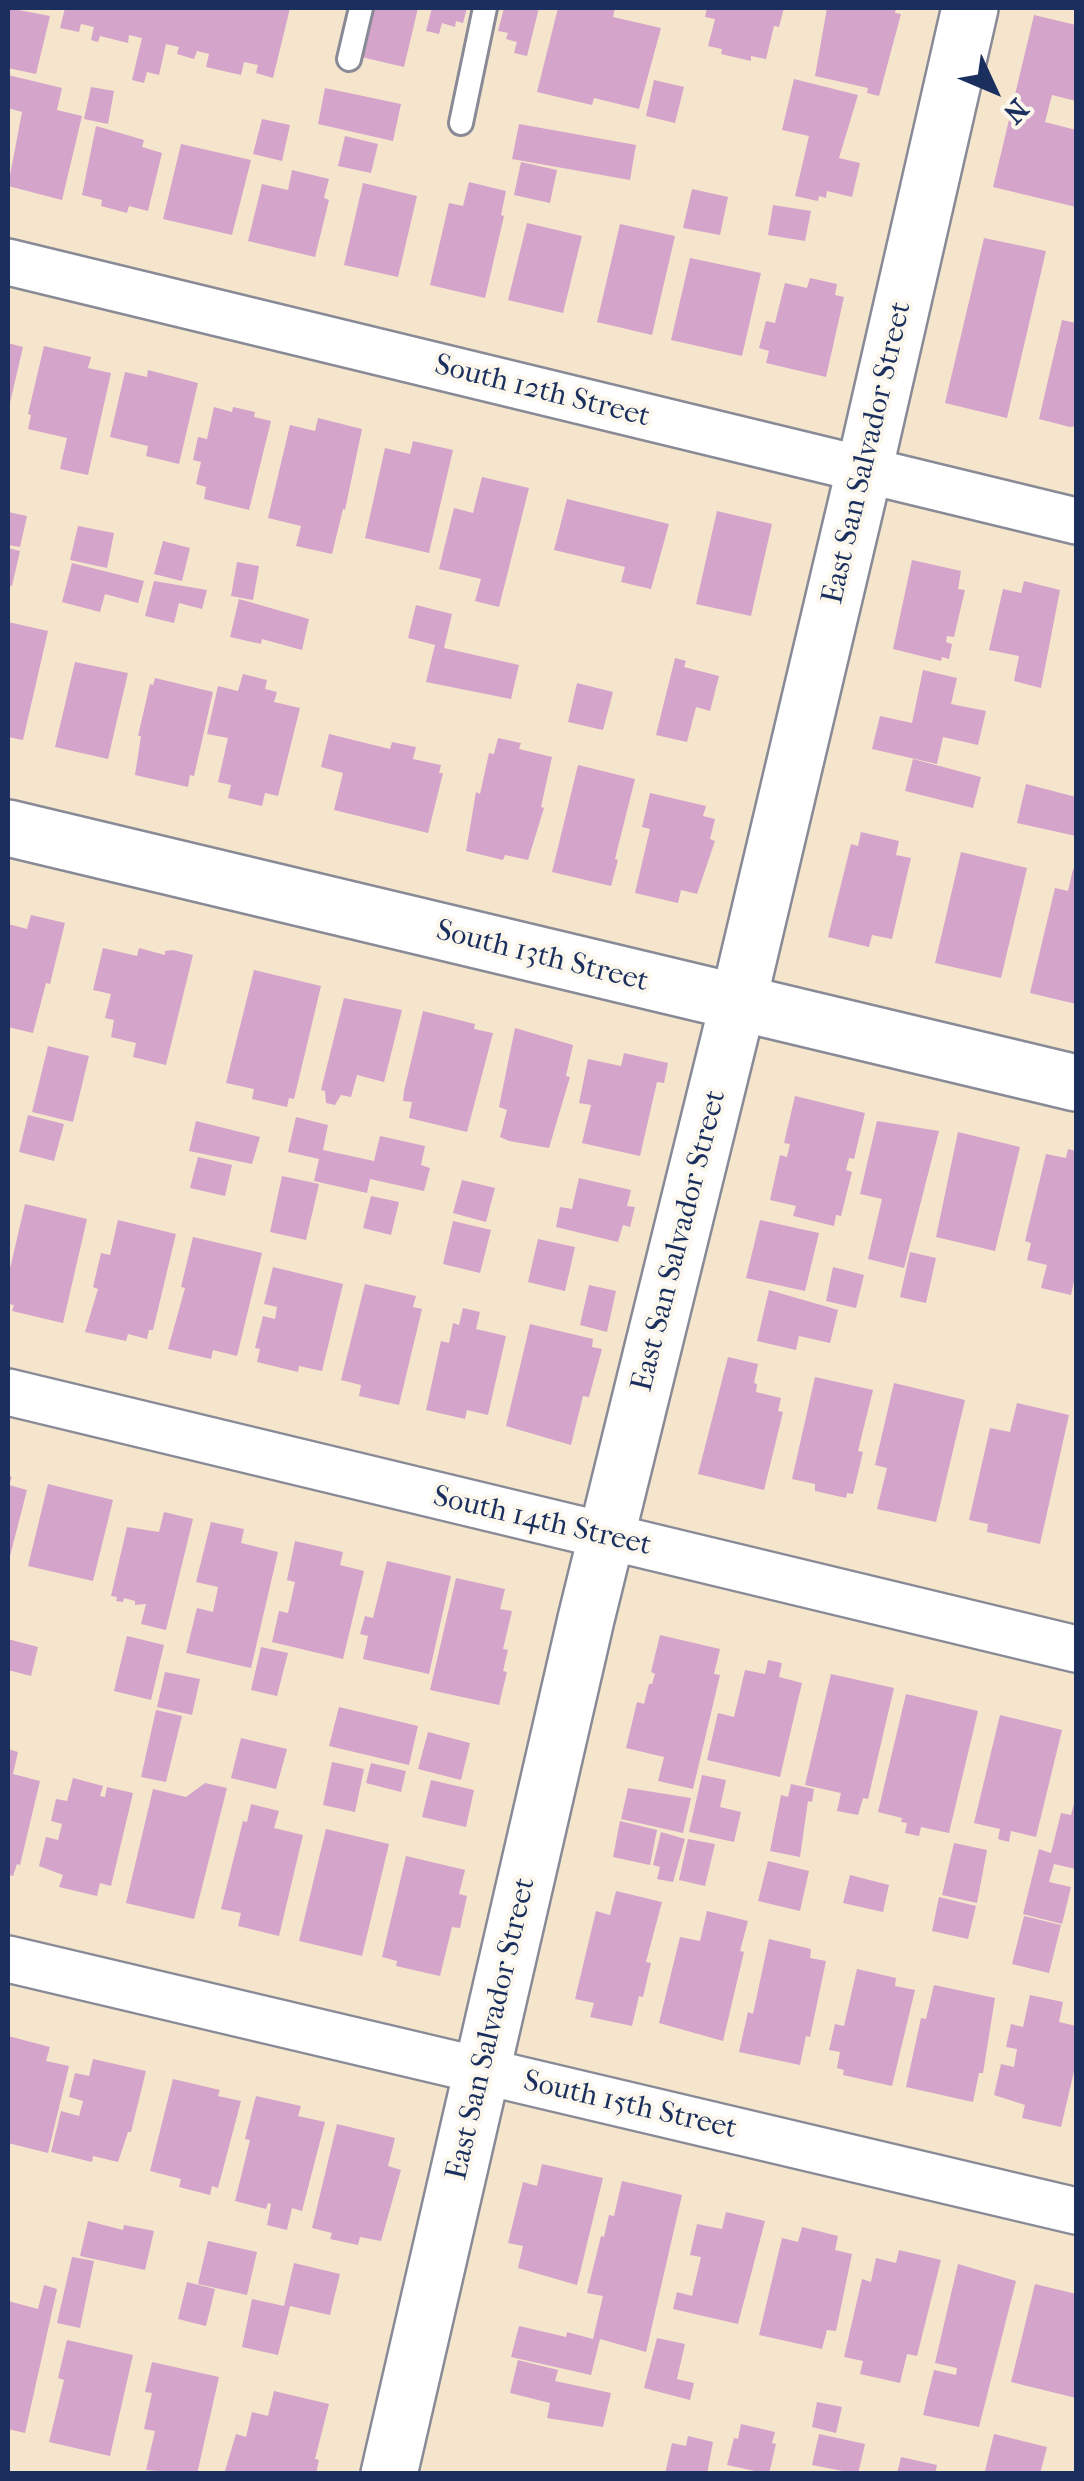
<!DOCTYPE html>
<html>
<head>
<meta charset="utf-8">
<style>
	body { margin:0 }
	#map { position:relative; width:1084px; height:2481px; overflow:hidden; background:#f5e5cd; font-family:"IM FELL French Canon",serif }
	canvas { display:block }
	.frame { position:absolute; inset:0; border:10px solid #1b2f5e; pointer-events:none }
	.north { position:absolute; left:944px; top:40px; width:100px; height:100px; -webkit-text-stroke:8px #fbf7ec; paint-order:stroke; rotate:134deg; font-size:28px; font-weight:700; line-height:40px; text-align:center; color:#1b2f5e }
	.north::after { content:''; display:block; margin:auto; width:35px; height:45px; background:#1b2f5e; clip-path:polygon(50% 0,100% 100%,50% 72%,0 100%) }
</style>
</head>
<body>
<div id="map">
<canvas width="1084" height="2481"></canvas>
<div class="frame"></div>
<div class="north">N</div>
</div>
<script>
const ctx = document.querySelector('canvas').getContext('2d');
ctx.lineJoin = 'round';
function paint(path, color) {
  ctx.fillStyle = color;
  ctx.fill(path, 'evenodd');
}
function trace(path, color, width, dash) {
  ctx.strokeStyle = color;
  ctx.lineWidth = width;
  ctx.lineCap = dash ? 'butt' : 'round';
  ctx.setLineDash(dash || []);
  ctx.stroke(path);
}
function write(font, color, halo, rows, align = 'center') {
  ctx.font = font + ' "IM FELL French Canon",serif';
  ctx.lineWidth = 8;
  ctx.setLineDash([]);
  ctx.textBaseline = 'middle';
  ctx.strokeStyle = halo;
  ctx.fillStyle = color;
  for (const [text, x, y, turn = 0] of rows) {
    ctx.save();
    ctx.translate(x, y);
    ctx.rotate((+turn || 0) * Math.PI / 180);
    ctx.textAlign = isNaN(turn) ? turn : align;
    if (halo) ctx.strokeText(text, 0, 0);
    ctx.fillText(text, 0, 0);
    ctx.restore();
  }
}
paint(new Path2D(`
	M8,8L50,16L36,74L8,68Z
	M65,8H290L273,78L256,73L258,65L244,62L241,75L206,67L209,54L197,51L194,59L177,54L179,47L166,44L159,75L147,72L144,83L132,80L142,38L129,35L128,43L100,36L98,42L91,40L94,27L81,24L79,32L60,28Z
	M369,8H418L404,67L357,56Z
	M432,8H467L463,23L456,21L455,27L442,23L439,34L426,31Z
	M504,8H539L527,56L514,53L517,42L506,39L508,33L498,31Z
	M558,8H615L613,17L661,28L639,109L594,98L592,105L537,92Z
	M707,8H784L779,27L774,26L766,59L751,56V61L721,54L722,49L708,46L715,19L705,17Z
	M827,8H896L895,13L901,14L879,96L867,93L868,88L815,76Z
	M1034,15L1076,25V101L1052,95L1045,122L1076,130V207L993,187Z
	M8,75L62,88L57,110L82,116L62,200L8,186L22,112L8,108Z
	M794,79L858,95L839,158L860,163L852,197L827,191L826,198L819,196L818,201L795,196L809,136L782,130Z
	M654,80L684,87L675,123L646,116Z
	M91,87L114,91L108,124L84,119Z
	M325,88L401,104L393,141L318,124Z
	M262,119L290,125L282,161L253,154Z
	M519,124L636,145L630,180L512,159Z
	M96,126L144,140L142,147L162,153L148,211L129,206L127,213L101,206L102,200L82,195Z
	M345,136L378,144L371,173L338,166Z
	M181,144L251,160L232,235L163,219Z
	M521,162L557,170L550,203L514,195Z
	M292,170L329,179L324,198L329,200L315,257L248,241L262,184L288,190Z
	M469,182L506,191L501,215L504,216L485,298L430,285L449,203L463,206Z
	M363,183L417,196L398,277L344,265Z
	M692,189L728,197L720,235L683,228Z
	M773,205L811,211L805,241L768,235Z
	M527,223L582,236L563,313L508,300Z
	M620,224L675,236L652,335L597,322Z
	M984,238L1046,251L1007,418L945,403Z
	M690,258L761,273L742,356L671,340Z
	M810,278L837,284L835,295L844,297L826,377L766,363L769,351L759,348L766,321L775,323L785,283L807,288Z
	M1062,320L1076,323V426L1070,427L1039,419Z
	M8,343L23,347L9,407H8Z
	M44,346L91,357L88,368L111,373L88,475L60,469L67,438L28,429L31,415L28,414Z
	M148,370L198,383L179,464L146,456L148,446L110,437L125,372L147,377Z
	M214,407L232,412L233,407L255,412L254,417L271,421L249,510L204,499L206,487L196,484L201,462L193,460L198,437L207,439Z
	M318,418L362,429L345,510L343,509L332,554L296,546L301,526L268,518L290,425L315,431Z
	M413,441L453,450L429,553L365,538L385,448L410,454Z
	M482,477L529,488L499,607L475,601L481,579L439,569L454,508L473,513Z
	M567,499L669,524L651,589L621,582L625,567L554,550Z
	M717,511L772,524L751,616L696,604Z
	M8,512L27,516L20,547L8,545Z
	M78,526L114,533L107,568L70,560Z
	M163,541L190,548L182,581L154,574Z
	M8,548L20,551L12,586L8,585Z
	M912,560L961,571L958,589L965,590L954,637L947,636L946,642L952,644L949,659L942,657L941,661L893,649Z
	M237,562L259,566L253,600L231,596Z
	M72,563L144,581L138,603L105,594L100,612L62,602Z
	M154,581L207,590L202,609L179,603L174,623L145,616Z
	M1024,581L1060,590L1041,688L1014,681L1019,656L989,650L1003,589L1021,593Z
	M239,599L309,619L302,650L262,639L261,644L230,637Z
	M416,605L452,614L444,648L519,665L511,699L426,682L435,645L408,638Z
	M8,622L48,631L23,740L8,737Z
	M675,658L686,661L684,667L719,676L710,711L696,707L687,742L656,735Z
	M75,662L128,673L108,759L55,747Z
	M923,670L957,678L951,704L986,711L978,745L943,737L937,764L872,749L880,716L912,723Z
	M243,674L267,680L265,689L277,692L274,702L300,708L278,796L265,793L262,806L228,798L231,785L218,782L228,738L207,734L218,686L238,691Z
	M155,678L213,692L194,776L190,775L188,787L135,775L141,736H138L150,684L153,685Z
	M577,683L613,692L603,730L568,722Z
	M329,734L390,749L392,742L416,747L413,759L441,765L439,773H443L428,833L334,810L343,773L321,767Z
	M498,738L521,743L519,749L552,757L541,807L544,808L528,860L505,855L503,860L466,851L476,792L480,794L489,753L494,754Z
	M913,759L981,777L973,808L905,791Z
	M578,765L635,779L615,859L618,860L611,886L552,872Z
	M1026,784L1076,797V836L1017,823Z
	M650,793L706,806L703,816L715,819L710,839L715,841L697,894L681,890L678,903L635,893L650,829L642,827Z
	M861,832L899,841L896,855L911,858L892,939L872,935L869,947L828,937L851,844L858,846Z
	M961,852L1027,868L1001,978L935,963Z
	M1073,869H1076V1004L1030,993L1055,888L1068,891Z
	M31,915L65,923L50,984L46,983L33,1033L8,1027V924L27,929Z
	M103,948L137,956L139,948L165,955V951L173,950L193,955L166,1065L133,1057L136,1043L111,1037L114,1020L105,1018L111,994L93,990Z
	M254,970L321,986L294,1099L289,1098L287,1107L252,1099L254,1089L226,1083Z
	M344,998L402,1010L384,1082L357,1075L351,1097L341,1095L335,1105L326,1103L325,1091L321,1090Z
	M423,1011L475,1024L474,1029L493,1033L467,1132L409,1118L412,1102L403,1101L404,1091Z
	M515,1028L573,1045L566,1076L570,1077L549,1148L509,1141L500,1137L507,1110L499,1107Z
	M48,1046L89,1056L73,1122L32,1112Z
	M624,1053L668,1063L664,1083L657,1082L640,1156L582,1143L591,1105L579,1103L588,1059L621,1066Z
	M795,1096L865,1113L854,1159L849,1158L846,1170L852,1172L841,1216L836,1215L834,1226L793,1216L796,1206L770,1200L780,1155L787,1157L790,1144L784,1143Z
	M28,1115L64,1124L54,1161L19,1152Z
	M296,1117L328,1125L323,1150L374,1161L380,1136L425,1146L421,1165L430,1168L424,1191L370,1179L367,1193L314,1181L319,1159L288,1152Z
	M196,1121L260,1137L252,1164L189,1151Z
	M877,1121L939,1131L904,1268L868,1259L882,1199L860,1194Z
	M958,1132L1020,1147L995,1251L936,1237Z
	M1068,1149L1076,1151V1272L1071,1295L1041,1288L1047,1265L1027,1260L1031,1243L1025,1241L1046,1154L1066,1158Z
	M198,1157L232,1165L225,1196L190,1188Z
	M282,1176L319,1184L306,1240L270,1232Z
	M579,1178L631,1190L627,1206L635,1207L630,1227L623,1225L618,1242L556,1227L560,1207L572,1209Z
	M462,1180L495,1188L486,1222L453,1213Z
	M371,1196L399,1202L391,1235L363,1228Z
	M25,1204L87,1219L63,1323L12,1311L14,1305L8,1304V1277Z
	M118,1220L176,1234L153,1330H149L147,1339L128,1334L126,1341L85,1332L98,1289L93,1287L101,1253L110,1255Z
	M760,1220L819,1233L805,1291L746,1278Z
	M453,1221L491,1230L480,1273L443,1264Z
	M193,1237L262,1253L237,1356L213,1350L211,1359L168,1349L185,1288L181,1287Z
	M538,1239L575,1247L565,1291L528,1282Z
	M910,1252L936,1258L926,1303L900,1297Z
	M273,1267L343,1284L322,1371L299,1366L298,1372L257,1362L260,1349L255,1348L263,1316L275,1319L277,1307L264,1304Z
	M833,1267L864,1275L856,1308L826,1301Z
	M365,1284L416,1296L413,1307L422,1309L399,1405L359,1396L361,1385L341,1380Z
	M589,1285L616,1291L607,1332L580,1325Z
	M769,1290L838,1310L830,1343L799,1336L796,1350L757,1341Z
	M463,1308L480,1312L476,1329L506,1336L488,1415L467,1410L465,1419L426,1410L441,1341L449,1343L453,1323L459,1325Z
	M530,1324L593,1339L592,1347L602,1349L589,1397L583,1396L571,1445L506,1426Z
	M728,1357L758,1364L754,1383L757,1384L756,1392L781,1398L778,1411L783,1412L764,1490L698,1474Z
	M815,1377L873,1390L858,1451L863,1452L853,1494L847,1493L846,1498L815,1491V1484L792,1479Z
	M894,1383L965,1400L936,1522L877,1509L887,1468L875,1465Z
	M1017,1403L1069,1415L1040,1544L987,1532L988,1524L969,1520L990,1428L1010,1432Z
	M8,1476L12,1477L9,1485L27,1490L9,1560Z
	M48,1484L113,1500L93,1581L28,1566Z
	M164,1512L193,1519L166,1630L141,1624L146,1604L135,1605V1601L124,1598L123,1602L116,1601L117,1597L111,1596L127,1527L159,1532Z
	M211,1522L244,1529L241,1543L278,1552L251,1668L186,1653L197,1608L213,1612L218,1587L196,1582Z
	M295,1541L343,1552L340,1565L364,1571L343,1659L272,1642L279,1611L288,1613L295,1582L287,1580Z
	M387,1561L451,1576L429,1674L363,1659L368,1636L360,1634L365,1616L373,1618Z
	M456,1578L505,1589L500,1609L512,1611L503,1649L508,1650L503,1671L507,1672L499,1705L430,1690Z
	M660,1635L720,1649L714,1674L720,1675L693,1789L658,1781L664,1757L626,1748L637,1702L644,1704L649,1684H652L655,1674L651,1672Z
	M127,1636L164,1645L151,1700L114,1691Z
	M8,1639L38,1647L31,1676L8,1670Z
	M261,1647L288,1653L277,1696L251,1690Z
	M768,1660L782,1663L779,1677L802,1683L780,1777L707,1760L718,1713L734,1717L745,1670L765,1674Z
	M165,1672L200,1679L192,1715L157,1707Z
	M831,1674L894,1688L868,1799L863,1798L858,1815L837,1811L841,1793L805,1785Z
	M906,1694L978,1711L949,1833L921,1827L919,1836L905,1833L907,1823L901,1822L902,1818L878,1812Z
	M339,1707L418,1726L409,1765L329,1746Z
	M156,1710L182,1716L166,1782L141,1777Z
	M1000,1715L1062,1730L1036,1837L1011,1831L1009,1842L998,1839L1000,1829L974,1823Z
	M428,1732L470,1743L461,1780L418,1769Z
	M241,1738L287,1749L276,1789L231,1778Z
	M8,1749L18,1752L13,1774L40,1781L20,1865L17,1864L13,1876L8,1875Z
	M332,1762L364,1769L355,1812L323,1805Z
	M371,1763L406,1771L401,1792L366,1783Z
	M702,1775L726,1780L720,1807L741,1812L734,1842L689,1832Z
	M73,1778L103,1786L100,1796L105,1797L107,1787L133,1793L111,1886L100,1883L97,1896L59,1887L63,1875L39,1866L46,1837L58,1840L62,1824L51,1821L56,1799L67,1801Z
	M431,1780L474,1790L466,1827L422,1817Z
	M205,1783L227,1788L194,1919L126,1903L153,1789L186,1797Z
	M791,1784L814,1789L812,1802L808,1801L800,1857L770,1851L781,1795L788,1797Z
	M628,1788L691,1798L683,1833L621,1819Z
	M1075,1800L1076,1869L1054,1864L1049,1882L1071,1887L1062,1924L1023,1914L1039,1849L1051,1853L1061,1813L1071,1815Z
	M251,1804L279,1811L274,1828L303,1835L279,1936L238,1926L241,1913L221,1909L243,1821L247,1822Z
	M620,1821L657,1830L650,1865L613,1857Z
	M326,1829L389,1844L362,1956L299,1941Z
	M661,1832L685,1839L673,1882L657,1879L660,1867L653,1865Z
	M688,1839L715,1844L705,1886L679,1880Z
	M954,1843L987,1850L977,1903L942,1895Z
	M406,1856L465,1870L459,1894L467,1896L460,1928L452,1927L440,1976L396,1966L397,1961L382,1957Z
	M768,1861L809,1871L800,1911L758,1901Z
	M850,1875L889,1885L883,1912L843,1903Z
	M616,1891L662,1902L646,1962L651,1963L643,1997L639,1996L632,2026L590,2017L594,2003L575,1999L596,1911L610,1915Z
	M939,1897L976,1906L968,1939L932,1931Z
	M707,1911L748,1921L740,1951L744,1952L723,2041L659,2023L680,1937L700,1941Z
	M1024,1916L1061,1925L1049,1973L1012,1964Z
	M769,1939L811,1949L810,1958L826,1961L810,2037L806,2036L800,2065L739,2052L748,2012L753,2014Z
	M857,1969L896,1978L895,1986L915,1990L892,2086L843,2075L844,2070L837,2068L840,2052L829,2050L835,2024L844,2026Z
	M934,1985L995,1998L983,2073H979L973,2102L906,2087L921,2018L926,2019Z
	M1030,1995L1063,2002L1059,2022L1076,2026V2063L1061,2127L1022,2118L1025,2105L994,2095L1001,2064L1014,2067L1017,2049L1006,2047L1011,2024L1023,2027Z
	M8,2036L50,2047L46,2061L69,2066L48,2153L8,2143Z
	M93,2059L146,2071L131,2132H128L118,2162L93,2156L92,2162L51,2152L61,2111L79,2116L83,2101L69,2097L75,2073L89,2076Z
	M173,2079L220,2090L218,2096L241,2101L218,2188L212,2186L210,2195L179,2187L181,2179L150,2171Z
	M256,2096L301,2106L298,2116L325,2122L302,2211L292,2208L287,2230L267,2225L271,2204L268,2203L266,2209L235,2201L250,2140L245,2139Z
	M337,2124L395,2138L388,2166L401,2170L381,2241L360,2237L358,2245L330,2239L332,2233L312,2228Z
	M542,2164L603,2178L577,2285L518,2268L523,2246L508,2243L523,2182L537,2186Z
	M622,2181L682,2195L646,2352L600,2339L591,2375L511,2357L519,2326L566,2337L567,2332L593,2339L603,2296L587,2293L601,2236L604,2237L609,2215L614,2216Z
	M726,2212L765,2221L738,2324L673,2309L677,2292L692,2296L701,2257L690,2255L697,2224L722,2229Z
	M88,2221L123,2230L124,2225L154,2231L145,2270L80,2256Z
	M802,2227L838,2236L835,2250L852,2254L836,2331L827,2330L822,2349L759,2335L782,2238L798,2242Z
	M208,2241L257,2252L247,2295L198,2284Z
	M899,2250L941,2260L917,2356L907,2354L900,2383L860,2374L863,2361L844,2357L862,2279L871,2282L876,2258L896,2263Z
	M72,2257L94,2261L80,2328L57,2323Z
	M294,2263L340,2274L330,2315L290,2306L278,2355L242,2347L252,2299L284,2306Z
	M958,2264L1016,2281L979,2427L923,2415L934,2370L956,2375L957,2368L935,2363Z
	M187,2282L215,2289L206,2326L178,2319Z
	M1035,2284L1076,2294V2398L1011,2382Z
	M44,2285L57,2289L25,2433L8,2429V2301L38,2309Z
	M657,2338L685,2344L677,2379L694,2383L690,2400L644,2388Z
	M67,2340L133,2355L110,2456L49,2442L64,2380L58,2378Z
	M518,2360L558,2370L555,2381L611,2393L603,2427L547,2418L550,2403L510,2393Z
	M152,2362L219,2377L197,2474L146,2470L155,2431L144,2429L152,2393L145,2392Z
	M274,2391L329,2404L315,2459L319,2460L316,2474H224L236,2434L246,2437L252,2412L268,2416Z
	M817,2402L842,2407L836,2433L812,2427Z
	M741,2424L775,2432L772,2443L776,2444L769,2474L727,2465L734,2438L738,2439Z
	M819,2434L865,2444L858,2474L812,2465Z
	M994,2434L1047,2447L1040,2474L985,2471Z
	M688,2436L713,2442L707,2474H665L672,2443L686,2446Z
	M901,2457L937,2465L935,2474H897Z`), '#d5a4ca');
const service = new Path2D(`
	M349,59L361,8
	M461,123L485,8`);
const minor = new Path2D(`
	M8,262L1076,521
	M8,1392L1076,1649
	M8,1959L1076,2211`);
const tertiary = new Path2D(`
	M8,828L1076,1083
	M389,2474L586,1619L738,1003L864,471L970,8`);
trace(service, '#888a96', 28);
trace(minor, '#888a96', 50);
trace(tertiary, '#888a96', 60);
trace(service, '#fff', 22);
trace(minor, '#fff', 45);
trace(tertiary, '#fff', 55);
write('30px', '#1b2f5e', '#fbf7ec', [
	["South 12th Street",542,392,14],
	["East San Salvador Street",868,453,-77],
	["South 13th Street",542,957,14],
	["East San Salvador Street",680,1241,-76],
	["South 14th Street",542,1522,13],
	["East San Salvador Street",492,2029,-77],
	["South 15th Street",630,2106,13]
]);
</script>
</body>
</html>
